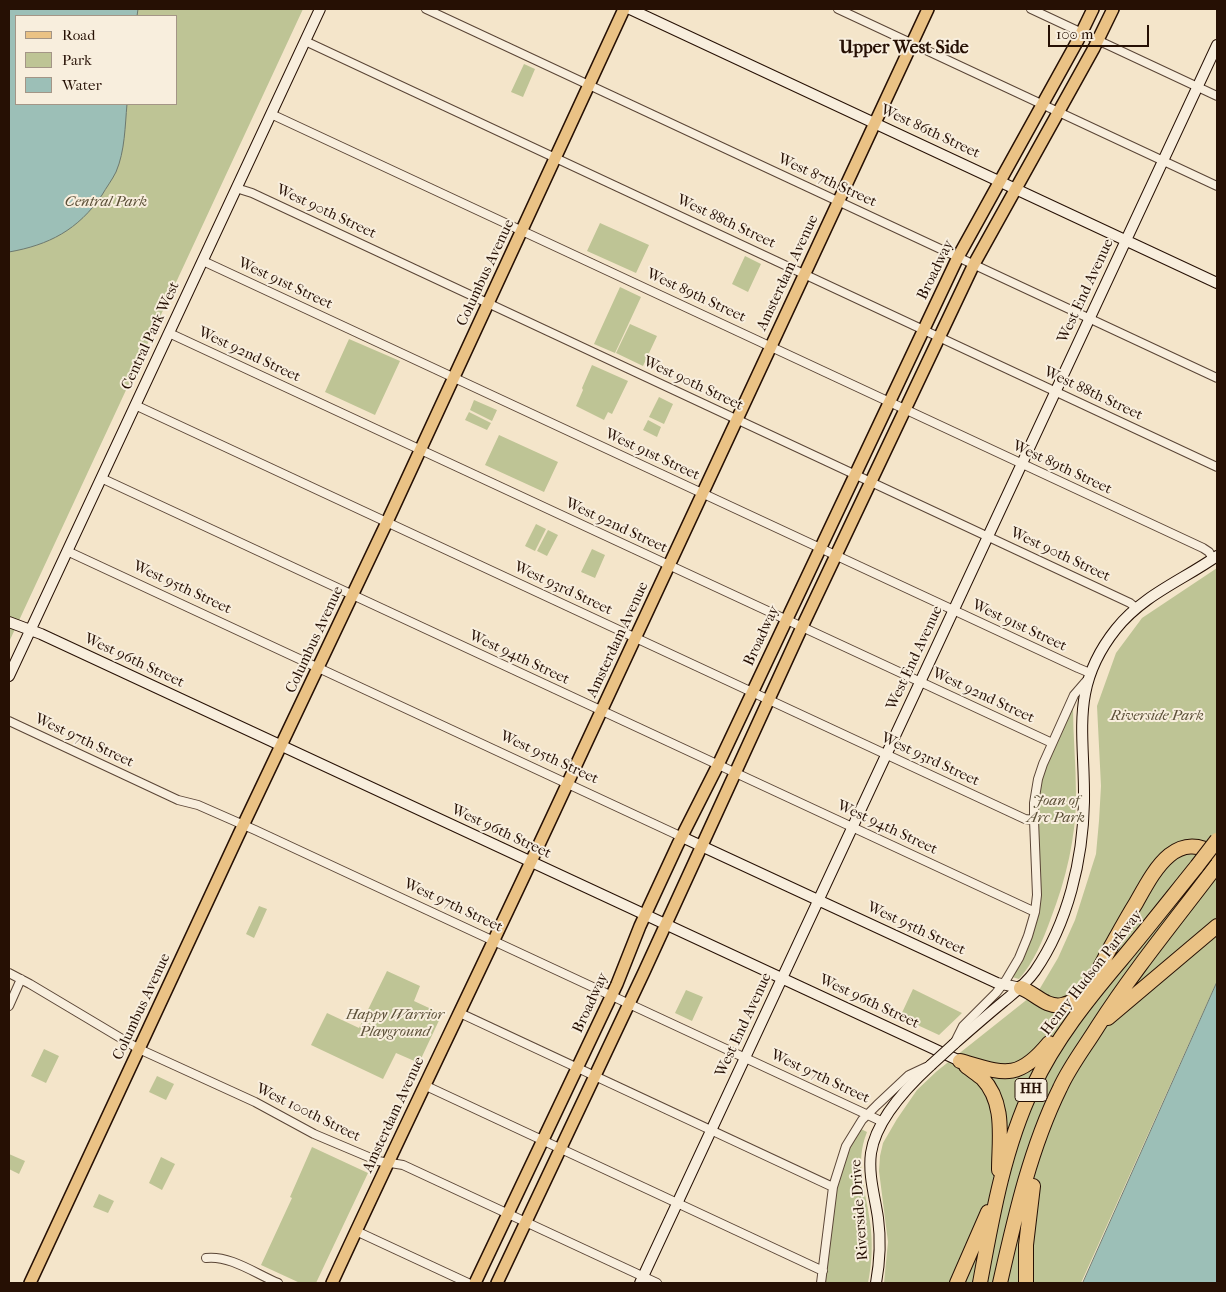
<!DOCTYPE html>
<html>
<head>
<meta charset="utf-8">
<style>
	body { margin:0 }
	#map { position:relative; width:1226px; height:1292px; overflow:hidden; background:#f4e5ca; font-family:"IM FELL French Canon",serif }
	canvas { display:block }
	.frame { position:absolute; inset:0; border:10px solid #261004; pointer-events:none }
	.legend { position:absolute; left:15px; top:15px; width:162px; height:90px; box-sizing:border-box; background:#f8eedd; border:1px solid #a49586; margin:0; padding:6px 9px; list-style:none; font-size:15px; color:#261004 }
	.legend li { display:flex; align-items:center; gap:10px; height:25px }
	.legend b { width:25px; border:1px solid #a49586 }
	.scale { position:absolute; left:1048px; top:25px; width:101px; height:22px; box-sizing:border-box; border:2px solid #261004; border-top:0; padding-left:6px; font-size:15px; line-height:18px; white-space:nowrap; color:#261004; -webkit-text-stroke:4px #f8eedd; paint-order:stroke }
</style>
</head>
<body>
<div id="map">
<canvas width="1226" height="1292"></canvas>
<div class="frame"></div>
<ul class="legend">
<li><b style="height:6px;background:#eac285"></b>Road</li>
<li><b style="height:14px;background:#bec495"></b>Park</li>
<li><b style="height:14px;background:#9cbfb7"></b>Water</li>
</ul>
<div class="scale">100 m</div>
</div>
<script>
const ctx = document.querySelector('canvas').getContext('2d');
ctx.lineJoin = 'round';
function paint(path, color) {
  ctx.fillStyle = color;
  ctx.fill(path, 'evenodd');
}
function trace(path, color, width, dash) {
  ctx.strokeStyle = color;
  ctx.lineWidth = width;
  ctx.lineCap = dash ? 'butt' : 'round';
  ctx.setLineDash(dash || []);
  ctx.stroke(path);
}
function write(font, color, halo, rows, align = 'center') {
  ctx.font = font + ' "IM FELL French Canon",serif';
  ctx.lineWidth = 4;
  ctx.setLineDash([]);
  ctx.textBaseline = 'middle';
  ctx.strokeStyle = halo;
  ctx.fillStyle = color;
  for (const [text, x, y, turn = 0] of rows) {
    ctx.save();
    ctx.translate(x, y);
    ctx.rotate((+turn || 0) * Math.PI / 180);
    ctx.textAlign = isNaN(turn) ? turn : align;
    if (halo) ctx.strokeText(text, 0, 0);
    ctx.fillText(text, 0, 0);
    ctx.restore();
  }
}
paint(new Path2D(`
	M9,9H303L9,642ZM16,16H176V104H16Z
	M524,64L535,69L523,97L511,92Z
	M600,223L649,245L636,273L587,251Z
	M745,256L761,264L748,292L732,284Z
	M620,287L641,297L615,353L594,344Z
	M630,324L657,336L643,366L616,353Z
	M349,339L400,361L375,415L325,392Z
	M592,365L628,381L612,414L608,412L604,420L576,406L583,390L582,388Z
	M659,397L673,404L664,424L649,417Z
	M474,400L497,410L492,421L470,410Z
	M469,412L491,423L487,430L465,420Z
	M648,420L661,427L657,437L643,430Z
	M499,435L558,462L544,492L485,465Z
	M536,524L546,529L535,551L525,546Z
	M548,530L558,535L547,556L537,551Z
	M592,549L605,555L595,578L581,572Z
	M1217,568V981L1081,1283H884L888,1242L879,1171L880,1156L883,1143L897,1119L917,1090L937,1071L1039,990L1058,958L1075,920L1096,854L1099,821L1101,786L1097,706L1116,653L1142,618Z
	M1073,707C1073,736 1076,765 1076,795C1076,838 1066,879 1051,918C1043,940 1034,962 1019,979L1012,977L1033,933L1037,804C1043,766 1057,740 1073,707Z
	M259,906L267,909L254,938L246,934Z
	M387,971L420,986L414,1001L442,1014L419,1063L396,1053L383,1079L311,1045L327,1013L359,1028Z
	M913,989L962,1013L939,1035L900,1017Z
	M686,990L703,997L692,1021L675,1013Z
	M44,1049L59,1056L46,1083L31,1076Z
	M157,1076L174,1084L166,1100L149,1092Z
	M861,1129L867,1132C854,1164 866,1190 870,1222C873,1243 872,1263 868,1283H825L835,1185L849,1148Z
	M312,1147L368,1173L316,1283H300L261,1265L292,1198L290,1197Z
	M9,1154L25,1161L19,1174L9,1169Z
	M161,1157L175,1164L162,1190L149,1183Z
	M99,1194L114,1201L108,1213L93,1207Z`), '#bec495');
const water = new Path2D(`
	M9,9H138L137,16H16V104H127C125,126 125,151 116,172C112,180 106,188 102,195C78,230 49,245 9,252Z
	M1217,982V1283H1083Z`);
paint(water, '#9cbfb7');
trace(water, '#6d796f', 1);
const street = new Path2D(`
	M426,9L1217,378
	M838,9L1217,186
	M1031,9L1217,96
	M305,41L1217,467
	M271,114L1203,548L1209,552L1213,559
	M236,188L252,193L1130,603L1136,608
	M203,261L1078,668L1090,673
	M169,333L1052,743
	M135,405L1025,819L1034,820
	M101,478L1035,912
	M67,551L682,837
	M9,721L178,800L198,805L255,830L883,1122
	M9,973L30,984L139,1049L255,1102L314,1134L378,1161L403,1165L657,1283
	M9,1006L21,979
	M460,1013L833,1187
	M955,1042L963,1026L996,993L1006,980L1019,958L1028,936L1035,912L1037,895L1034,820V803L1038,779L1043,764L1074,695L1087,680
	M424,1085L823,1271
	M356,1231L468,1283
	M206,1258C230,1255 256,1274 278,1283
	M821,1283L833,1187L846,1146L862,1120L877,1105L909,1075L926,1067`);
const secondary = new Path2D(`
	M630,9L1217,283
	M9,622L41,634L960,1061
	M9,676L320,9
	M682,837L997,983L1021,988
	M954,1044C970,1030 986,1016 1003,1002C1015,992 1026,984 1035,971C1068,923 1083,859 1084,802C1085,733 1069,688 1116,629C1143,595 1183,580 1217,556
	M640,1283L1217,45
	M876,1283C880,1261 881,1240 878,1218C875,1197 868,1175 871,1153C876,1120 907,1087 931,1065`);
const primary = new Path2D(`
	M30,1283L239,834L387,522L624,9
	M332,1283C408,1118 488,955 564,791C686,530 807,269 928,9
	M475,1283L617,984L640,926L678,844L718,765L958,257L1078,40L1093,9
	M497,1283L644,972L802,627L974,264L1094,48L1113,9`);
const highway = new Path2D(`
	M1021,988C1035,993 1046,1008 1062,1005C1085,1001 1098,971 1108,952C1117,936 1126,919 1136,903C1154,871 1175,828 1217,855
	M1108,1018L1217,926
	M960,1061C1003,1073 1017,1082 1049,1043
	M966,1066C971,1070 977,1074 982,1078C1006,1103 999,1139 999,1170
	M957,1283L988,1212
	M980,1283C992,1217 1004,1148 1033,1087C1055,1040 1088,999 1121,960C1147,929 1172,897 1197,866
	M1000,1283C1015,1217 1030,1149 1060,1088C1070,1066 1085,1047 1098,1026C1134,970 1177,918 1217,865
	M1026,1283V1245L1033,1186`);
trace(street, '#5a4536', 10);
trace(secondary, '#261004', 12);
trace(primary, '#261004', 14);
trace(highway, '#261004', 16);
trace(street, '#f8eedd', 8);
trace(secondary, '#f8eedd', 10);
trace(primary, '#eac285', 11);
trace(highway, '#eac285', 14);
const secondaryBridge = new Path2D(`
	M931,1065L954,1044`);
const highwayBridge = new Path2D(`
	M1197,866L1217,840`);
trace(secondaryBridge, '#261004', 12, []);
trace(highwayBridge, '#261004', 16, []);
trace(secondaryBridge, '#f8eedd', 10);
trace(highwayBridge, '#eac285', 14);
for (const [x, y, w] of [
	[1031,1090,32]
]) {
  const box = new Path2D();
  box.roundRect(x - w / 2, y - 11.5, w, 23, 4);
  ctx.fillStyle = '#f8eedd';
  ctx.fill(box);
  trace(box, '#261004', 1);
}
write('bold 14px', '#261004', null, [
	["HH",1031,1090]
]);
write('15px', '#261004', '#f8eedd', [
	["West 86th Street",930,132,25],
	["West 87th Street",827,181,25],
	["West 90th Street",326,212,25],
	["West 88th Street",726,222,25],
	["Broadway",936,270,-64],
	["Columbus Avenue",486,273,-65],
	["Amsterdam Avenue",788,273,-65],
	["West 91st Street",285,284,25],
	["West End Avenue",1086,291,-65],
	["West 89th Street",696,296,25],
	["Central Park West",151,336,-65],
	["West 92nd Street",249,355,25],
	["West 90th Street",693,384,25],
	["West 88th Street",1093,394,25],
	["West 91st Street",652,455,25],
	["West 89th Street",1062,468,25],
	["West 92nd Street",616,526,25],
	["West 90th Street",1060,555,25],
	["West 95th Street",182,588,25],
	["West 93rd Street",563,589,25],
	["West 91st Street",1019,626,25],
	["Broadway",762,636,-65],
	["Columbus Avenue",315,640,-65],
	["Amsterdam Avenue",618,640,-65],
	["West 94th Street",519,658,25],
	["West End Avenue",915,658,-65],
	["West 96th Street",134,661,25],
	["West 92nd Street",983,696,25],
	["West 97th Street",84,741,25],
	["West 95th Street",549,758,25],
	["West 93rd Street",930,760,25],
	["West 94th Street",887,828,25],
	["West 96th Street",501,832,25],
	["West 97th Street",453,906,25],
	["West 95th Street",916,929,25],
	["Henry Hudson Parkway",1092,973,-52],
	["West 96th Street",869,1002,25],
	["Broadway",591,1003,-65],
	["Columbus Avenue",142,1007,-65],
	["West End Avenue",744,1025,-65],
	["West 97th Street",820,1077,25],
	["West 100th Street",308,1113,26],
	["Amsterdam Avenue",394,1115,-65],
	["Riverside Drive",860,1210,-94]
]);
write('italic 15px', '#5b4f37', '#f8eedd', [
	["Central Park",106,202],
	["Riverside Park",1157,716],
	["Joan of",1056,801],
	["Arc Park",1056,818],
	["Happy Warrior",395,1015],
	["Playground",395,1032]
]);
write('bold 18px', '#261004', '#f8eedd', [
	["Upper West Side",904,49]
]);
</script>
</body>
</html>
